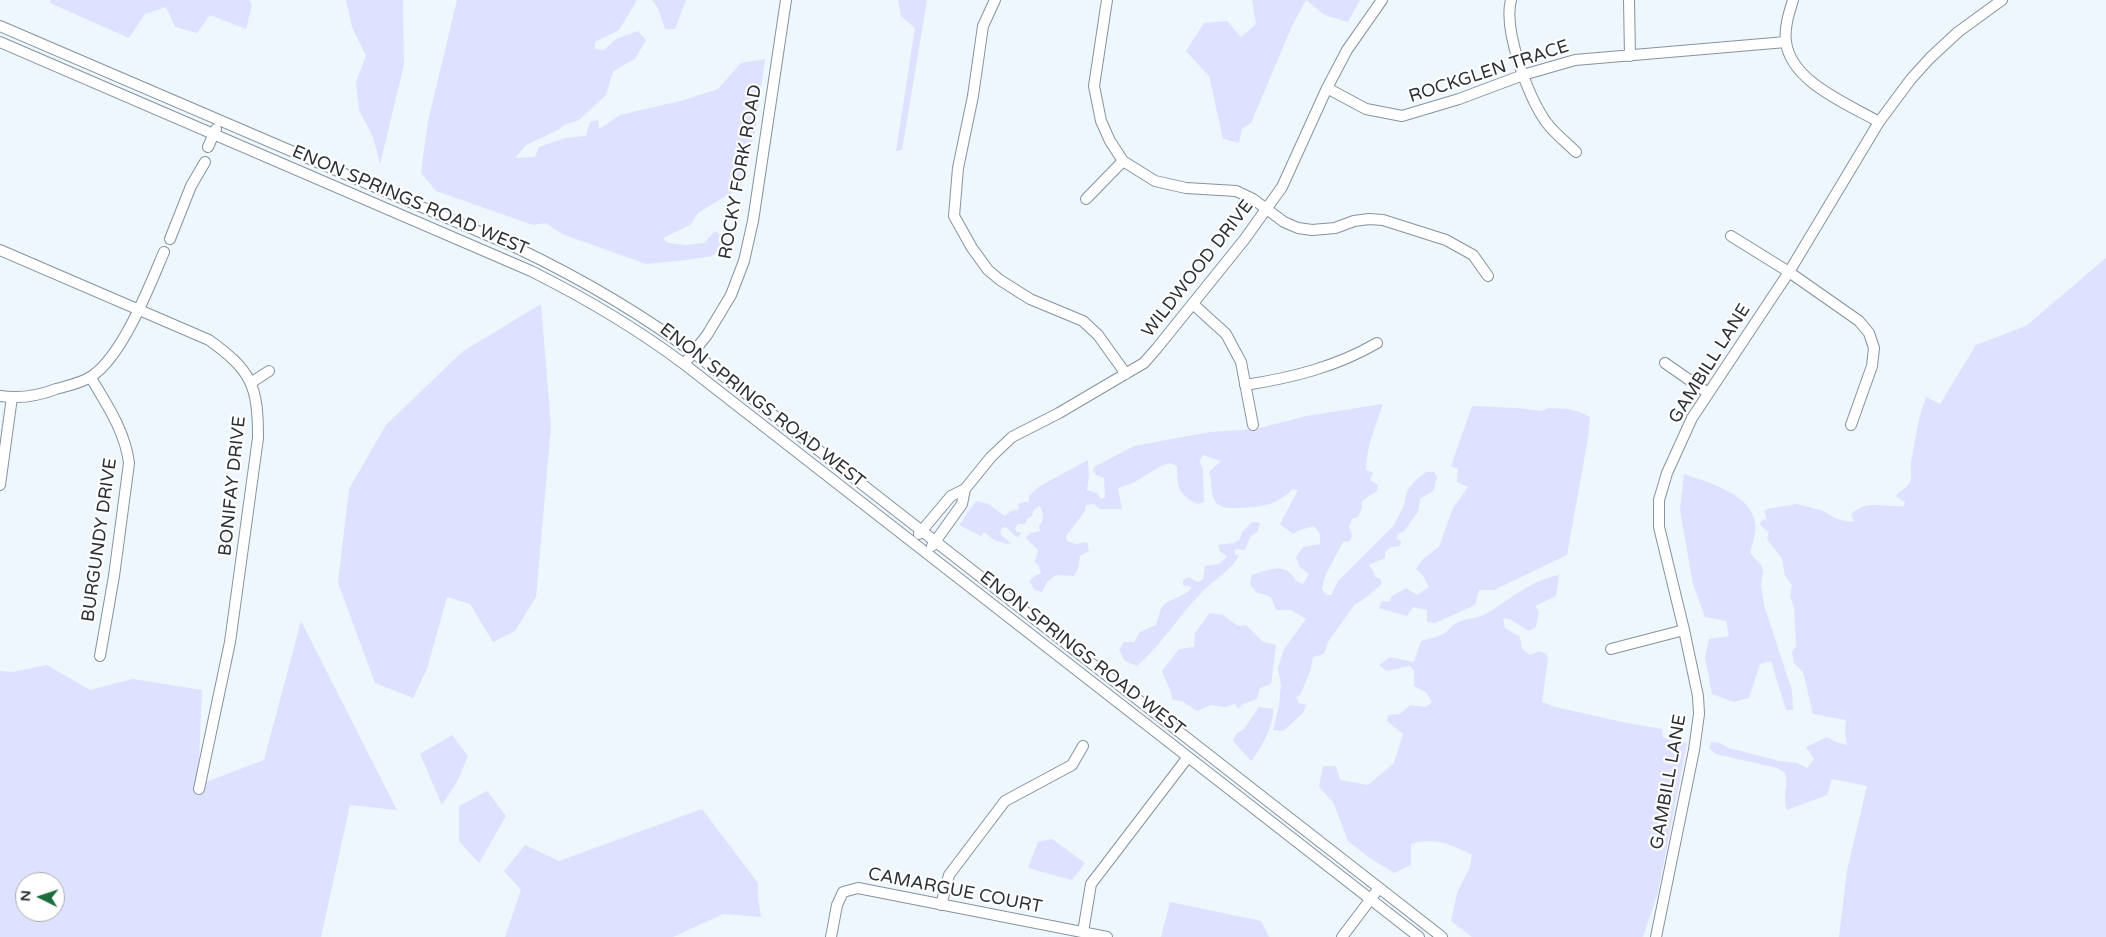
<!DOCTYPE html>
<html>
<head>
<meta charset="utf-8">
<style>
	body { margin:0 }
	#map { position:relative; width:2106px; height:937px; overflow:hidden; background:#eef6fe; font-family:"Varela Round",sans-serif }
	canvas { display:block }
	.north { position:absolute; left:15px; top:872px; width:50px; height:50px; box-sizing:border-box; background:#fff; border:1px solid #abadaf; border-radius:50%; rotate:274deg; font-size:14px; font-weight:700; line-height:20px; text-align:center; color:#2c3136 }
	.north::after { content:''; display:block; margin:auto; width:18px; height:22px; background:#1c6d3e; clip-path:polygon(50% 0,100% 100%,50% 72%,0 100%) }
</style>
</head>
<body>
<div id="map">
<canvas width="2106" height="937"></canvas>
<div class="north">N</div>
</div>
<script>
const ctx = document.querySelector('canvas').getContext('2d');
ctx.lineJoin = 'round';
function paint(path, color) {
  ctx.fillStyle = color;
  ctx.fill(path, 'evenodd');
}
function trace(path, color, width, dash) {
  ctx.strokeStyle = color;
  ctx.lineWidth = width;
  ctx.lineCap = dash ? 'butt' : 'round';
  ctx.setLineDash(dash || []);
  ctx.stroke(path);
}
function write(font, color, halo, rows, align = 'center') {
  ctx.font = font + ' "Varela Round",sans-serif';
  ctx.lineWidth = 4.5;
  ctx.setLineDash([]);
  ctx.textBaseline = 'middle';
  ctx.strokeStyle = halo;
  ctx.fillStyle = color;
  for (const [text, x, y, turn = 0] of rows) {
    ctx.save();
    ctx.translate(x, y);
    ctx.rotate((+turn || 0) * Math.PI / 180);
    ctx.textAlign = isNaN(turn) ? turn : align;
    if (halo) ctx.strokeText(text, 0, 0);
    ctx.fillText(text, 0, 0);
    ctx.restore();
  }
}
paint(new Path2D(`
	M51,0H249L252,5L246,29L210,15L197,33L175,27L166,7L145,14L129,38L50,3Z
	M346,0H403L404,65L380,164L373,137L359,110L356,82L366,56L352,27Z
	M457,0H637L619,30L595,42V49L604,50L616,39L638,31L646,40L635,59L613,71L606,95L579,120L564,125L558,130L526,145L515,158L535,157L539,147L565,138L586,136L590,122L598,120L599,129L620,115L684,100L718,89L741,63L765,59L755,132L741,187L698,213L690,225L663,238L668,243L687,245L704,243L715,231L730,242L712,256L687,260L646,264L562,234L546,223L533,225L436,191L421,173L428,121Z
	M652,0H686L675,29H665L658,8Z
	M898,0H927L902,150L896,151L915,28L901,16Z
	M1252,0H1360L1348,22L1325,15L1306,0L1292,26L1251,123L1242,129L1239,143L1223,139L1209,76L1186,51L1204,23L1227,21L1241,37L1256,24Z
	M2106,258V937H1839L1847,871L1867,786L1832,779L1827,795L1787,810C1782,794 1789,789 1785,773L1777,768L1716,754L1709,748L1711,742L1720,743L1729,748L1779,761L1797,763L1807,768L1814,759L1806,747L1827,737L1836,742L1847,745L1845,731L1846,720L1813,714L1803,672L1794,663L1792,652L1796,646L1794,608L1790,596L1792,585L1785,576L1782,559L1767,539L1769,532L1760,525L1761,521L1767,519L1764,511L1767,509L1797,504L1821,510L1837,519L1850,522L1854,521L1851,514C1868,499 1884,508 1904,506L1905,502L1896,496C1900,489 1909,489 1911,479C1912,474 1910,469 1911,463C1915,441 1918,418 1926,397L1940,404L1976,345L2026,326Z
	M541,304L551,426L536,597L515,631L493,642L470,604L447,597L427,669L413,698L375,683L338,583L349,489L386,425L462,352Z
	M1383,404C1376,425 1366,447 1366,470L1373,473L1370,480L1378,485L1377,491L1362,501V508L1358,517L1352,519L1349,527L1352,535L1350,541L1343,542L1325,576L1322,589L1326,595H1331L1338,581L1394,525L1404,505L1407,491L1416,480L1426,472H1434L1437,477L1434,490L1420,499L1418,512L1404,531L1398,534L1397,538L1401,542L1400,546L1391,547L1385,552V558L1369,565L1374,572L1375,577L1381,579V585C1373,590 1364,601 1355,604L1328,642L1324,654L1313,657L1310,672L1300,695L1296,697L1299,703L1306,705L1303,713L1283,731L1273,730L1279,706L1281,685L1278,668L1284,649L1306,619L1291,610H1276L1271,597L1256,592L1250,584L1252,575C1264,571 1282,563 1291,574C1296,580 1296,582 1303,584L1309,574L1300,567L1296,557L1303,547L1320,544V534L1314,526L1300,530L1293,534L1280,524L1298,490L1293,489C1275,506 1262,507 1238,508C1232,508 1225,509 1219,505C1208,497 1214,483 1209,472L1221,461L1203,455L1199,461L1203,469L1204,502L1198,504C1178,495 1177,487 1177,466L1169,463L1161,466L1133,483L1118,488L1122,509H1099L1094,504L1086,505L1085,511L1066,536L1067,541L1076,544L1087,542L1089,551L1080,556L1078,569L1074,576L1056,575L1047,582L1042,592L1035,590L1029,581L1035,576L1041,574L1039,566L1035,562L1038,550L1026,538L1030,533L1040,531L1039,526C1045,520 1043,513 1040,506L1034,510L1032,516L1028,518L1025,524H1018L1015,528L1017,532H1021L1019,537L1015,536L1006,527L1002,528L1000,532L1002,536L1011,543L1007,544L994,540L984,532L981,536L959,525C966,517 970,507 977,501L988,504L1005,516L1011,511L1019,509L1018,504L1029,501V496L1040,486L1088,460L1089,476L1087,490L1097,493L1101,499L1105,497L1104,478L1096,475L1093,471L1094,467L1134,446L1210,432L1256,429L1306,416Z
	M1472,406L1517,408L1541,411L1549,408L1567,409L1580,412L1590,417L1588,438L1567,555L1494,590H1479L1475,605L1435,623L1427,622V610L1413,607L1407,616L1379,608L1382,601L1389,602L1392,596L1406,588L1417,595L1429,587L1423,576L1416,569L1423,559L1439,547L1453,508L1468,487L1457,482L1458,469L1451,466Z
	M1684,474C1706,482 1746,492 1754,518C1758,529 1753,542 1750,553L1761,565L1763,572L1761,585L1764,605L1792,691L1793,710H1786L1771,661L1760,664L1749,698L1734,702L1712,694L1705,657L1709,639L1729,636L1726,621L1705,617L1693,584L1680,510Z
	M1252,522L1260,523L1258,531L1250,537L1245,550L1235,549V554L1239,556C1231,570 1215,579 1203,591C1179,615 1163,643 1137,666L1125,661L1119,650L1124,642H1134L1140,632L1156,625C1158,620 1159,614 1161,609C1167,598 1185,598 1192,587L1183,585V580L1189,577L1197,582L1203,580L1205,566L1219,564L1227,557L1220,551L1218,545L1234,543L1240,539L1242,532Z
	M1559,575L1556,596L1535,606L1539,612L1536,627L1529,631L1511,620L1503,618L1505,628L1520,637L1522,649L1530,655L1539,651L1546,654L1548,658L1542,702L1555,707L1627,723L1662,729L1663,738L1687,743L1658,892L1643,937H1472L1451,921L1457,893L1470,867L1472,855C1454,845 1431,836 1411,844V865L1394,873L1370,858L1348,841L1333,802L1319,787L1323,766H1336L1340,780L1368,785L1394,763L1403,734L1387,721L1388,715L1400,714L1410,705L1426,707L1432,702L1426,692L1414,686V671L1410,666L1387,671L1379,665L1390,657L1414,662L1421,641C1429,639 1438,637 1446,632C1449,630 1452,626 1455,624C1465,618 1478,619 1488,613C1510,599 1532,580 1559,575Z
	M1210,613L1223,615L1238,626L1246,625L1263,642L1276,645L1271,684L1260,688L1257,699L1243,704L1238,709L1235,704L1224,707L1211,705L1197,711L1182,701L1172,700C1172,689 1165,681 1162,671L1179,649L1194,647L1195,633Z
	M301,621L397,810L350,805L321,937H0V671L12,672L47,665L90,690L133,679L202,690L198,785L264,760ZM25,882H55V912H25Z
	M1259,707L1273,709C1275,723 1260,751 1251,761L1233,741L1236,734L1244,729Z
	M452,735L468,756L457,782L442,805L420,754Z
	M487,791L506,816L479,863L459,841V806Z
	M702,809L758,883V898L761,917L723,914L673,937H505L521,890L504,871L525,845L559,861Z
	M1052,839L1085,863L1072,880L1028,868L1038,842Z
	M1170,902L1261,921L1269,937H1161Z`), '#dee1ff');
const street = new Path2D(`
	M995,0L983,26L973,96L958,168L954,216L972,248L988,270L1000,280L1030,299L1083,321L1098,335L1126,374
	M1107,0L1094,86L1101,121L1110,141L1123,161L1155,181L1186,188L1236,191L1253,199L1284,222L1298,228L1312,230L1335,228L1354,221L1369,219L1383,220L1446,240L1473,255L1488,276
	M1511,0C1503,30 1528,96 1546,122C1554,133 1566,142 1576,152
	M1629,0L1630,56
	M1793,0C1789,13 1784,28 1786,42C1791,82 1848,104 1879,122
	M0,26L515,247C580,278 641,313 699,357L1442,937
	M0,42L531,271C585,298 636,328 684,364L1419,937
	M1327,88L1366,109L1402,116L1459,99L1523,75L1575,60L1786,42
	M208,147L216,129
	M1086,199L1123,161
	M1731,236L1789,272L1859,321L1869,333L1874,348L1872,366L1851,425
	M170,239L191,186L205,162
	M0,250L209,340C252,371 258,386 258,438L230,642L199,789
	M1193,304L1226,334L1241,362L1253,425
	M1665,363L1708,393
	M684,364L707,335L731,295L744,261L753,221L786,0
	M91,378C107,405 125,431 129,463L114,576L100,656
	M252,382L269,371
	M1245,385C1291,378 1336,367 1377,343
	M0,396C20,399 38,396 56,389C67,386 82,383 92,376C123,355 149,287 164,252
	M0,485L12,397
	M919,534L951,496L965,489L991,457L1012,437L1059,413L1132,370L1144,363L1157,348L1244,240L1282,187L1327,88L1347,50L1382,0
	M932,546L962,504L965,489
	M1611,649L1684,630
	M941,905L949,875L1005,801L1072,765L1083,746
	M1083,932L1091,884L1188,757
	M831,937L837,905L843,892L858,888L1107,937
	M1342,937L1379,888
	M1656,937L1694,750L1699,714L1698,696L1684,630L1659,527V500L1667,473L1692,418L1789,272L1879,122L1911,79L1930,58L1958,32L2002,0`);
trace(street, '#86939f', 12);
trace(street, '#fff', 10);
write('18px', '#2c3136', '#fff', [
	["ROCKGLEN TRACE",1489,72,-18],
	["ROCKY FORK ROAD",741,172,-80],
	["ENON SPRINGS ROAD WEST",410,201,23],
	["WILDWOOD DRIVE",1198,269,-52],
	["GAMBILL LANE",1710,364,-58],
	["ENON SPRINGS ROAD WEST",762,406,38],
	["BONIFAY DRIVE",233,486,-84],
	["BURGUNDY DRIVE",100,540,-82],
	["ENON SPRINGS ROAD WEST",1082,654,38],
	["GAMBILL LANE",1669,782,-80],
	["CAMARGUE COURT",955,891,11]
]);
</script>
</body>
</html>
